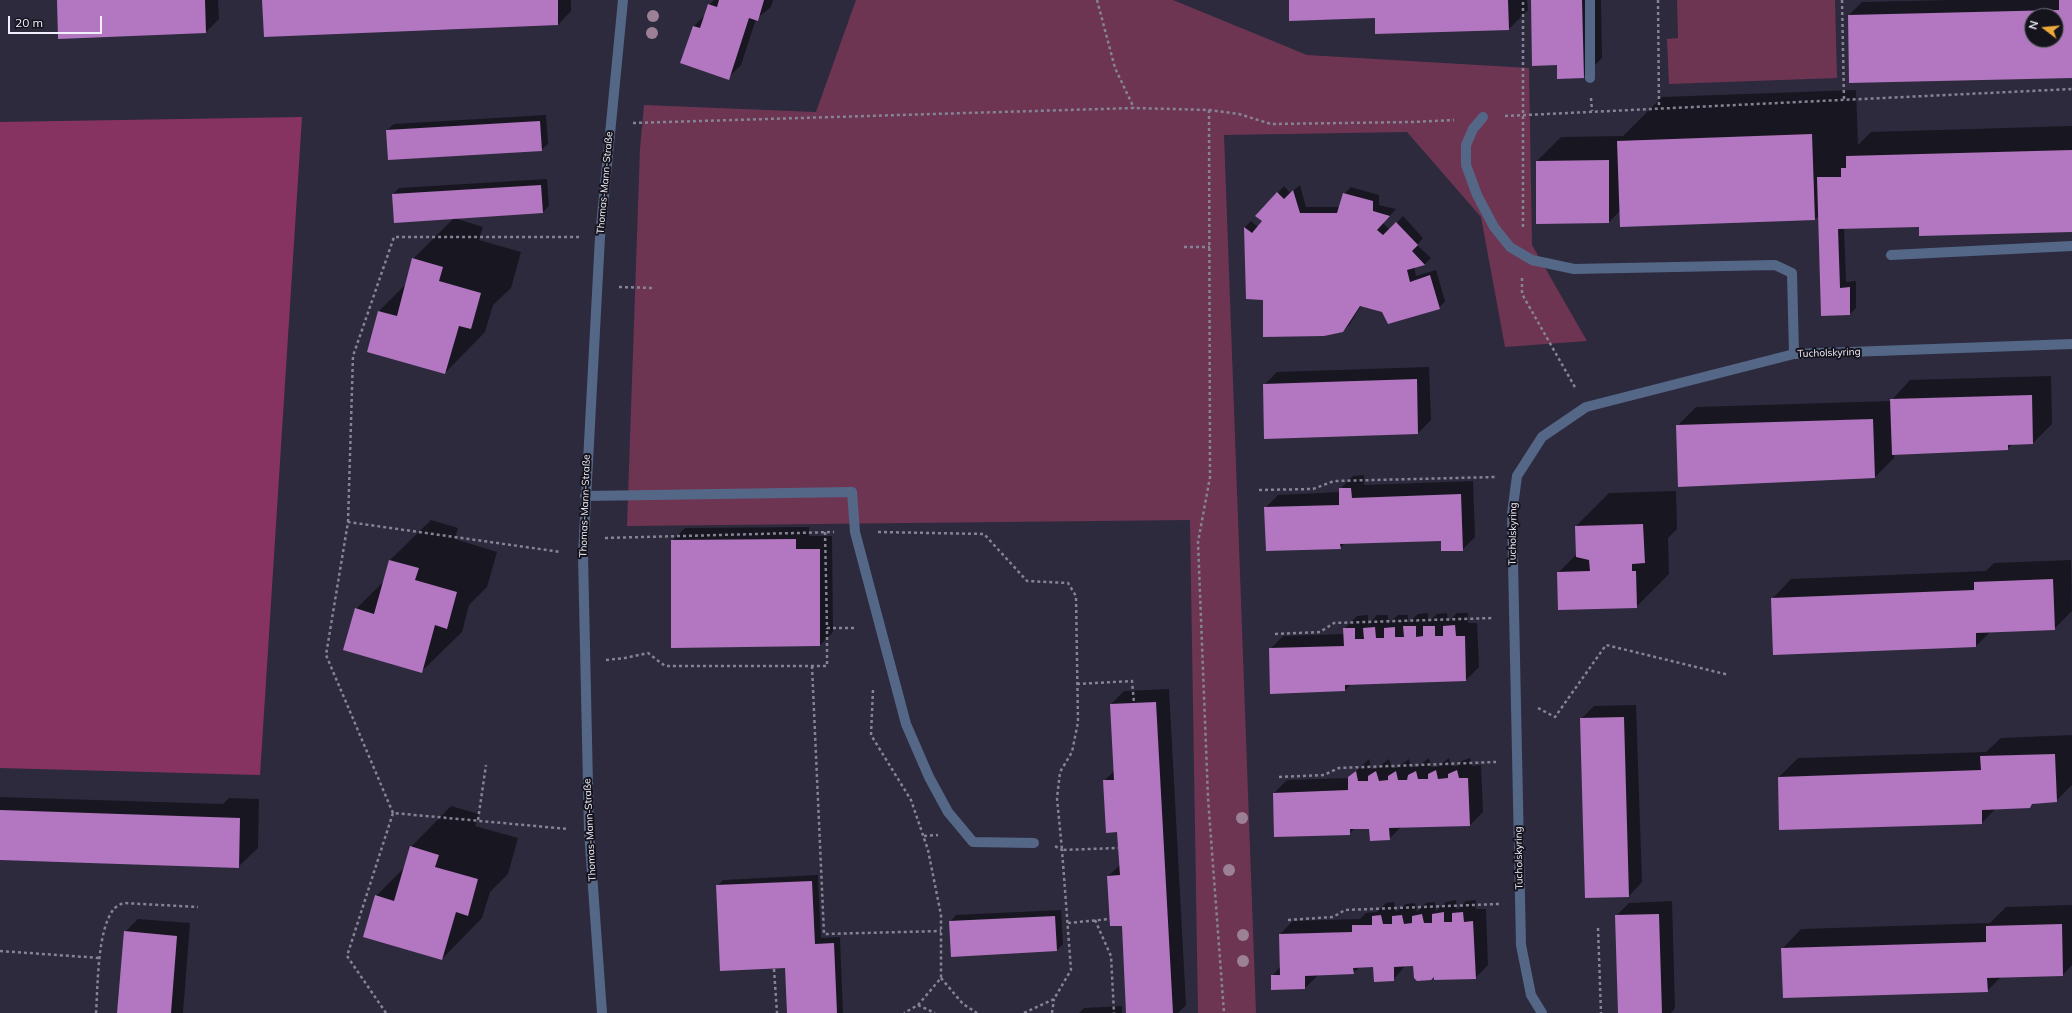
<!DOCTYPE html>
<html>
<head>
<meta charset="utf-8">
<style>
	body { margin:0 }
	#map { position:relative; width:2072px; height:1013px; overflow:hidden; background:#2d2a3e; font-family:Mulish,sans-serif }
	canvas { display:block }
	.north { position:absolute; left:2024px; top:8px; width:40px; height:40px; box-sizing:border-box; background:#15141d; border:1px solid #6d6c77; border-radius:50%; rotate:286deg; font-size:11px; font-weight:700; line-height:16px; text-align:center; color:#f2f0fe }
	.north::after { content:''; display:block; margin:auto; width:14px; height:18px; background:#eca93a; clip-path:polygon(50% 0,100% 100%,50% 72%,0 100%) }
	.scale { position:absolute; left:8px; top:16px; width:94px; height:18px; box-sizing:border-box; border:2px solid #f2f0fe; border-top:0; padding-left:5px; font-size:12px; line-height:14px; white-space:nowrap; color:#f2f0fe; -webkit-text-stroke:3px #15141d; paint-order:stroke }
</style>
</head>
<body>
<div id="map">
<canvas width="2072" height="1013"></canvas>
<div class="north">N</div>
<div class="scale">20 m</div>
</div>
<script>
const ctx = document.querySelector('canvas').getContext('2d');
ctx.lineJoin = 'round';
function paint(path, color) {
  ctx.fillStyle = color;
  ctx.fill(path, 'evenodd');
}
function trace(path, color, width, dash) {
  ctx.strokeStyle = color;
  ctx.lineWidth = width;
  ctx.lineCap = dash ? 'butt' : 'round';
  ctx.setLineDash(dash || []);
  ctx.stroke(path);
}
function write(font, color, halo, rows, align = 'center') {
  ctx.font = font + ' Mulish,sans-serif';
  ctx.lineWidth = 4;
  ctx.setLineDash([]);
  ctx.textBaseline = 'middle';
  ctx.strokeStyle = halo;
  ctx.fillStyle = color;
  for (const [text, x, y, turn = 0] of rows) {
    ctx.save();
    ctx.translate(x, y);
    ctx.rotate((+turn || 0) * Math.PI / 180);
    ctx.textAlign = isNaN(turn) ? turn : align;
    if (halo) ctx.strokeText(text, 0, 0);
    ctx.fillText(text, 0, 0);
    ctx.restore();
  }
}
paint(new Path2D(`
	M856,0H1173L1307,55L1529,68L1532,245L1587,341L1505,347L1481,217L1407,132L1224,135L1256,1013H1198L1190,520L627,526L640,149L644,105L816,112Z
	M1677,0H1835L1837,78L1669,84L1667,39L1678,38Z`), '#6e3553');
paint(new Path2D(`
	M302,117L260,775L0,768V122Z`), '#873361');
paint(new Path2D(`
	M58,0H218L219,19L206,32Z
	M263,0H571V11L558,25Z
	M714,0H773L771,7L756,19L741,65L728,78L681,62L694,26L706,14L709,5Z
	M1290,0H1527L1528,10L1509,29L1376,17Z
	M1532,0H1601L1602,58L1583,77L1558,64Z
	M1952,0H2072V77L1850,82L1849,15L1862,2ZM2032,16H2056V40H2032Z
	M1856,90L1858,145L1871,132L2072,126V231L1920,226L1844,228L1846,282L1856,281V308L1850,314L1821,315L1819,216L1815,219L1620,211L1609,222L1537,161L1561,137L1623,136L1662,97Z
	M546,115L548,144L541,150L387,130L394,124Z
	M547,179L549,206L543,212L393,194L399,188Z
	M1300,185L1306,207H1340L1344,194L1351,187L1379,195V205L1396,209L1383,223L1390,230L1403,216L1423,238L1417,245L1431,258L1425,264L1414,267L1416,276L1436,270L1445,301L1439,308L1383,311L1361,306L1350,324L1343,331L1264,299L1247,298L1245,227L1251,221L1258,227L1263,221L1257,216L1284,186L1290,193Z
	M454,218L483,227L479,240L521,252L511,288L493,305L485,332L445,373L368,351L379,311L406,284L413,259Z
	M1429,367L1431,420L1418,433L1264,385L1277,372Z
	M2051,376L2052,424L2033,443L2013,444L2007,449L1894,453V458L1875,477L1679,486L1677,426L1696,407L1891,401L1910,380Z
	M1364,475V485L1473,481L1475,537L1462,550L1442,540L1345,543L1340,548L1265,508L1278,495L1340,492V489L1353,476Z
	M1676,491L1677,529L1668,538L1669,574L1636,607L1558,573L1577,554L1576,526L1609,493Z
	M431,520L458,528L455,539L497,552L487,587L469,605L462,632L421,672L356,609L385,580L390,560Z
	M809,527V536H832L833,632L820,645L672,541L685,528Z
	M2071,560L2072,611L2054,629L1990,632L1976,646L1774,654L1772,599L1791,579L1986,571L1994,563Z
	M1428,613V622L1437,614L1447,613L1448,622L1457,613H1468V623H1477L1479,667L1466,680L1351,684L1345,690L1270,649L1283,636L1344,634V629L1357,616L1368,615V625L1377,615H1388V624L1398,615H1408V623L1418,614Z
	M1169,689L1186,1005L1178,1013H1127L1123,925L1108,876L1120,865L1118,831L1104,781L1115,770L1111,704L1124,691Z
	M1636,705L1642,882L1629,896L1581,719L1594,706Z
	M2072,735V785L2056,801L2035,802L2030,807L1996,808L1982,823L1779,777L1798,758L1986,752L2001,738Z
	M1429,758L1431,767H1437L1449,758L1451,766H1457L1462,761L1470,758L1472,766L1481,765L1483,812L1470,825L1401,827L1389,839L1370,828H1355L1349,834L1274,793L1287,780L1349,778L1369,759L1371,769H1376L1389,759L1392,768H1397L1409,759L1411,767H1417Z
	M0,797L223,804L229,798L259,799L258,848L238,867L0,859Z
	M451,806L479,814L475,826L518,838L508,874L490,892L482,918L442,959L376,896L405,867L411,847Z
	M818,875L821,938L840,937L843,1013H788L785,967L717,886L723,880Z
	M1456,900L1457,910L1466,901L1476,900V909H1486L1488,965L1475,978L1435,976L1414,965H1406L1393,980L1374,966L1360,967L1353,973L1318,975L1305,988L1272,976L1280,967V934L1293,921L1360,919L1366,913L1377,912L1386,903L1394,902L1396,912L1406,904L1415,903L1417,912L1426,903L1435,902L1436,911L1446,902Z
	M1672,901L1675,1008L1671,1013H1619L1616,916L1629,903Z
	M2072,905V965L2063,975L2001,977L1987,991L1782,949L1801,929L1990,923L2006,907Z
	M1061,910L1063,944L1057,950L950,922L956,915Z
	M138,919L190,923L183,1013H118L125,932Z
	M1122,1006V1013H1079L1084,1008Z`), '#0007');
paint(new Path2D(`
	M57,0H205L206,33L58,39Z
	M262,0H558V25L264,37Z
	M719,0H764L758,21L749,18L729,80L680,63L693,26L700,28L708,4L717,7Z
	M1289,0H1508L1509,30L1375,34V18L1289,21Z
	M1531,0H1582L1584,78L1557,79V65L1532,66Z
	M2059,0H2072V78L1849,83L1848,15L2059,10ZM2032,16H2056V40H2032Z
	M540,121L542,151L388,160L386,130Z
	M1812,134L1815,220L1620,227L1617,141Z
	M2072,150V232L1919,236V227L1838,229L1840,288L1850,287V315L1821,316L1817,177H1841V168H1846V156Z
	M1609,160V223L1536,224V161Z
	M541,185L543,213L394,223L392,194Z
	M1293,190L1300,213H1337L1343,193L1373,201V211L1390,216L1377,230L1383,235L1396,222L1418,245L1412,251L1425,265L1407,270L1410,282L1430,275L1440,309L1388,324L1382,312L1360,306L1343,332L1324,336L1263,337V300L1246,299L1244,227L1252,233L1262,221L1255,216L1277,192L1284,199Z
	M412,258L443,267L439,281L481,293L471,329L459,326L445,374L367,352L378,311L397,316Z
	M1417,379L1418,434L1264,439L1263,384Z
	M2032,395L2033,444L2008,445V450L1892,455L1890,399Z
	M1873,419L1875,478L1678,487L1676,425Z
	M1339,488H1351L1352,498L1461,494L1463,551H1441V541L1340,544L1341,549L1266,551L1264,507L1339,505Z
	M1643,524L1645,563L1632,564V571H1636L1637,608L1558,610L1557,572L1590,571L1589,560L1576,557L1575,526Z
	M796,539V549H820V646L671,648V540Z
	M389,560L419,568L415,580L457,592L447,629L435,625L422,673L343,650L355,608L374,614Z
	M2053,579L2055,630L1976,633V647L1773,655L1771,598L1974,590V582Z
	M1455,625L1456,636H1465L1466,681L1345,685V691L1270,694L1269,648L1344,646L1343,628H1355V639H1364L1363,628L1375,627L1376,638H1384V628L1395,627V637H1404L1403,626H1416V637L1423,636V626H1435V636H1443V626Z
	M1156,702L1173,1013H1126L1122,926H1110L1107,876L1120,875L1117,832L1106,833L1103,780H1114L1110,704Z
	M1624,717L1629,897L1585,898L1580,718Z
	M2055,754L2057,802L2032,804L2030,808L1982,810V824L1779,830L1778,777L1981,770L1980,756Z
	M1436,770L1438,779L1448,778V774L1457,770L1459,778H1468L1470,826L1389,828L1390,840L1370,841L1369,829H1350V835L1274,837L1273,793L1348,790V777L1356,771L1358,781H1368V776L1376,771L1379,781L1388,780V776L1396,771L1398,780H1407L1408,775L1416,771L1418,779H1428V774Z
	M0,810L240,818L239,868L0,860Z
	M410,846L439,855L435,867L478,879L468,916L456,912L442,960L363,937L375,895L394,901Z
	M812,881L815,944L834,943L837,1013H787L785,968L720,971L716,885Z
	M1444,912V922H1452V913L1463,912L1464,922L1473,921L1476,979L1434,980V977L1431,980L1417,981L1414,978L1413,966L1394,967V981L1374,982L1373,967L1353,968L1354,974L1305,976V989L1271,990V975H1280L1279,934L1352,932V925H1372V916L1381,915L1383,924H1392V916L1402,915L1404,924L1412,923V916L1422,914L1424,923H1432V914Z
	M1659,914L1662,1013H1618L1615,915Z
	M1055,916L1057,951L951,957L949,921Z
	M2062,924L2063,976L1987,978L1988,992L1783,998L1781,948L1986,942V926Z
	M124,931L177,936L171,1013H117Z`), '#b376c0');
trace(new Path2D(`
	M1097,0L1115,68L1134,108
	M1658,0L1659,108
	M1842,0L1844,99
	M1591,98L1592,111
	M1209,110L1210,477L1198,542L1208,798L1224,1013
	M1505,116L2072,89
	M633,123L1134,108L1209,110L1239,114L1271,124L1413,122L1454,120
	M1523,227V0
	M1184,247H1210
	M1522,278V294L1576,389
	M619,287L653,288
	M1259,490L1313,489L1334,481L1495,477
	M348,522L353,356L394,237H579
	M825,532L827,628H857
	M878,532L984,534L1027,581L1068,583L1076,596L1078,722L1072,752L1060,772L1057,798L1062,850L1118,848
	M605,538L834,532
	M1275,634L1320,632L1334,623L1494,618
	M606,660L625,658L648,653L665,666H827V628
	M812,666L824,934L941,931
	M1077,684L1132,681L1134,703
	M873,690L871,735L911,800L928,850L941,915V978L918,1005L904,1013
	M1538,708L1555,717L1606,645L1729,675
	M1279,777L1324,775L1339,768L1496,762
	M393,813L326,655L348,522L561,552
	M478,820L486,765
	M924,836L938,835
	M1095,920L1111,956L1114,1013
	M1288,920L1333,917L1345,910L1499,904
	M1068,923L1110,919
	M1598,928L1601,1013
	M0,951L100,958
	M774,969L777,1013
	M941,978L963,1004L977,1013
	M918,1005L935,1013
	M96,1013C98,986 97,932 113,910C115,907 119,905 123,903L198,907
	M386,1013L347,956L393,813L568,829
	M1024,1013L1054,999L1071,970L1062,850L1055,846
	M1052,1013L1054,999`), '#858394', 2.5, [3, 3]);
trace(new Path2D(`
	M1590,0V78
	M1483,117L1473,129L1466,145V165L1477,195L1494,227L1510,247L1532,260L1574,269L1775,265L1792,273L1794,354
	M1891,255L2072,246
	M585,496L852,492L855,532L906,724L929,777L948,812L973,842L1034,843`), '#556787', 10);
trace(new Path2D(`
	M602,1013L589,831L583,555L600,237L623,0
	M1542,1013L1531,995L1521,945L1512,514L1517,476L1542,437L1586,407L1794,354L2072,344`), '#556787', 10);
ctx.fillStyle = '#9c8095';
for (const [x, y] of [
	[653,16],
	[652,33],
	[1242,818],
	[1229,870],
	[1243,935],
	[1243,961]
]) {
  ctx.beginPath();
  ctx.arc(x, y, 6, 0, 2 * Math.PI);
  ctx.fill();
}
write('10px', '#f2f0fe', '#15141d', [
	["Thomas-Mann-Straße",605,183,-85],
	["Tucholskyring",1829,353,-2],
	["Thomas-Mann-Straße",585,506,-88],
	["Tucholskyring",1513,534,-89],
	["Thomas-Mann-Straße",590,830,-93],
	["Tucholskyring",1519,858,-91]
]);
</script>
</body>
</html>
